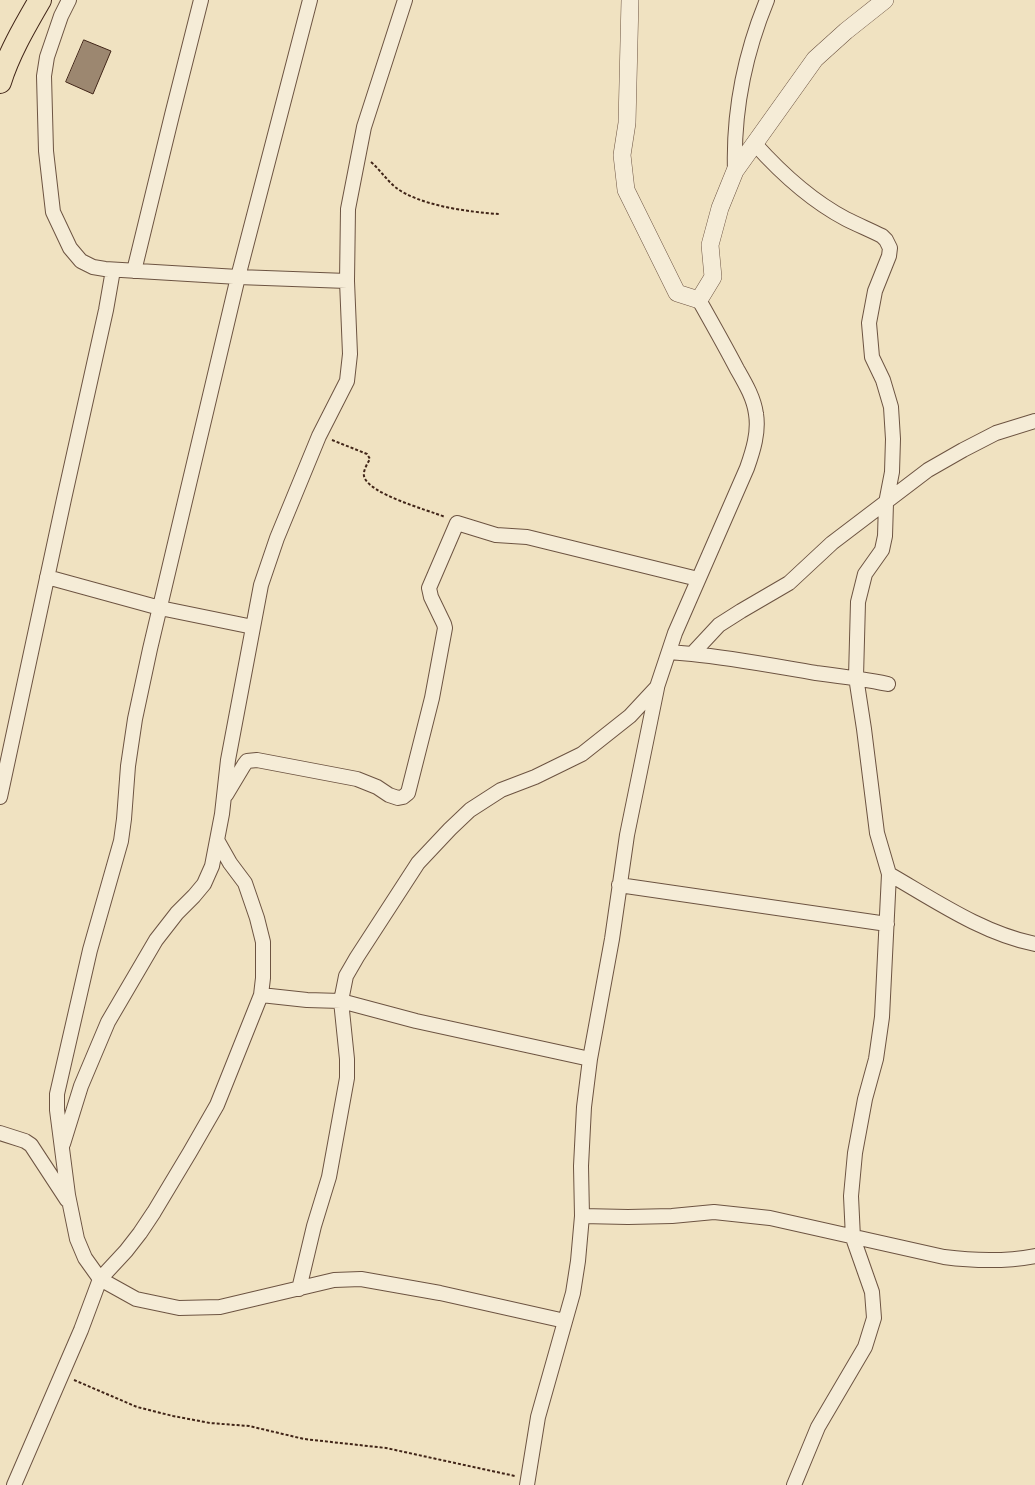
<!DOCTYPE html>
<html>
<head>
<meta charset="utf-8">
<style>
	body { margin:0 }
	canvas { display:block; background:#f0e2c1 }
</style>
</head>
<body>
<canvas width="1035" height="1485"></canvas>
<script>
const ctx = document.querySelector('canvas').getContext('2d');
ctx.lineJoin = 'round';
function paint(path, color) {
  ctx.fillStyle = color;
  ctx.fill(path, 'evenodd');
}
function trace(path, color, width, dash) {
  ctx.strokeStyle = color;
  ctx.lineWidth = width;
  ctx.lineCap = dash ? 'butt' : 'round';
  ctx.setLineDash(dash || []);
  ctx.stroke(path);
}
const building = new Path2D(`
	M84,40L111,51L93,94L66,82Z`);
paint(building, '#9c8770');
trace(building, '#412518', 1);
const minor = new Path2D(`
	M69,0L61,16L47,57L44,76L46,151L53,212L70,248L81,261L93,267L105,269L238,277L347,281
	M310,0L238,277L150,649L135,719L128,766L124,819L121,841L90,950L57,1094V1110L68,1195L77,1239L85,1258L100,1279L136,1299L179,1308L220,1307L334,1280L361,1279L440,1293L565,1321
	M755,144C781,173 810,200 846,219C858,225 870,230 882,236L886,240L890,248L889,256L875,291L869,323L872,357L883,380L891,407L893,439L892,472L886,503L885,536L882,550L865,574L858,602L856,677L864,729L877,833L889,874L882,1017L876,1059L865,1099L855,1153L851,1196L853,1238L872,1292L874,1318L865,1347L818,1427L794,1485
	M735,171C733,111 744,56 767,0
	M134,271L172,115L201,0
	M47,577L160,608L253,627
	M669,652L692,654L719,625L741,611L789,583L832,543L928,470L963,450L996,433L1035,421
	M692,654C733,658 774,666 816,673C840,676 864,679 888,684
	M226,795L244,765L247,761L257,760L357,779L377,787L389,795L398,798L403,797L408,793L432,698L445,628L444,624L431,597L429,588L457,523L496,535L527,537L698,579
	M0,797L64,499L106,310L113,270
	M217,840L230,863L245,883L257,918L263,942V978L261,995
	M889,874C936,901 982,933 1035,944
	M619,885L887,924
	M0,1133L25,1141L31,1145L67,1200
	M63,1144L81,1086L108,1022L156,940L177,913L194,896L204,884L212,866L222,814L228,760L261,585L277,538L319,436L347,381L350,354L347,281L348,209L364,127L405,0
	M582,1216L628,1217L672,1216L714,1212L770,1218L944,1257C975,1261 1004,1262 1035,1256
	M299,1289L314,1226L329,1177L347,1078V1059L341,1001L416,1021L590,1059
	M14,1485L81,1330L100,1279L126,1251L140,1233L154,1212L190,1152L217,1105L261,995L307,1000L341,1001L346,976L357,957L418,863L450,829L470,810L501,790L535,777L582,754L630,716L657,687L675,633L747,468C753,451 759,432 756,414C754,398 745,383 737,369C725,346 712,323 699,300
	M527,1485L538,1417L573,1293L578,1261L582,1216L581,1166L584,1107L590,1059L612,939L627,835L657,688`);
const tertiary = new Path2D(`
	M630,0L627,123L622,155L626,190L677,293L699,300L713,277L710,245L720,208L735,171L815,59L846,31L885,0`);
const trunk = new Path2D(`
	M0,82C9,53 25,26 40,0`);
trace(minor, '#6d5442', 16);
trace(tertiary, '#6d5442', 18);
trace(trunk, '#412518', 24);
trace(new Path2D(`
	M371,162C380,170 386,179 395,187C420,206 469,212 499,214
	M332,440L367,454L370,459C367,464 363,471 364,476C368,494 428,510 445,517
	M74,1380L137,1407L173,1416L210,1423L249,1426L304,1439L386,1448L515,1476`), '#412518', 2, [3, 2]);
trace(minor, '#f5ecd7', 14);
trace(tertiary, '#f5ecd7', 17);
trace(trunk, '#f0e2c1', 22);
</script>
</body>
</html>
